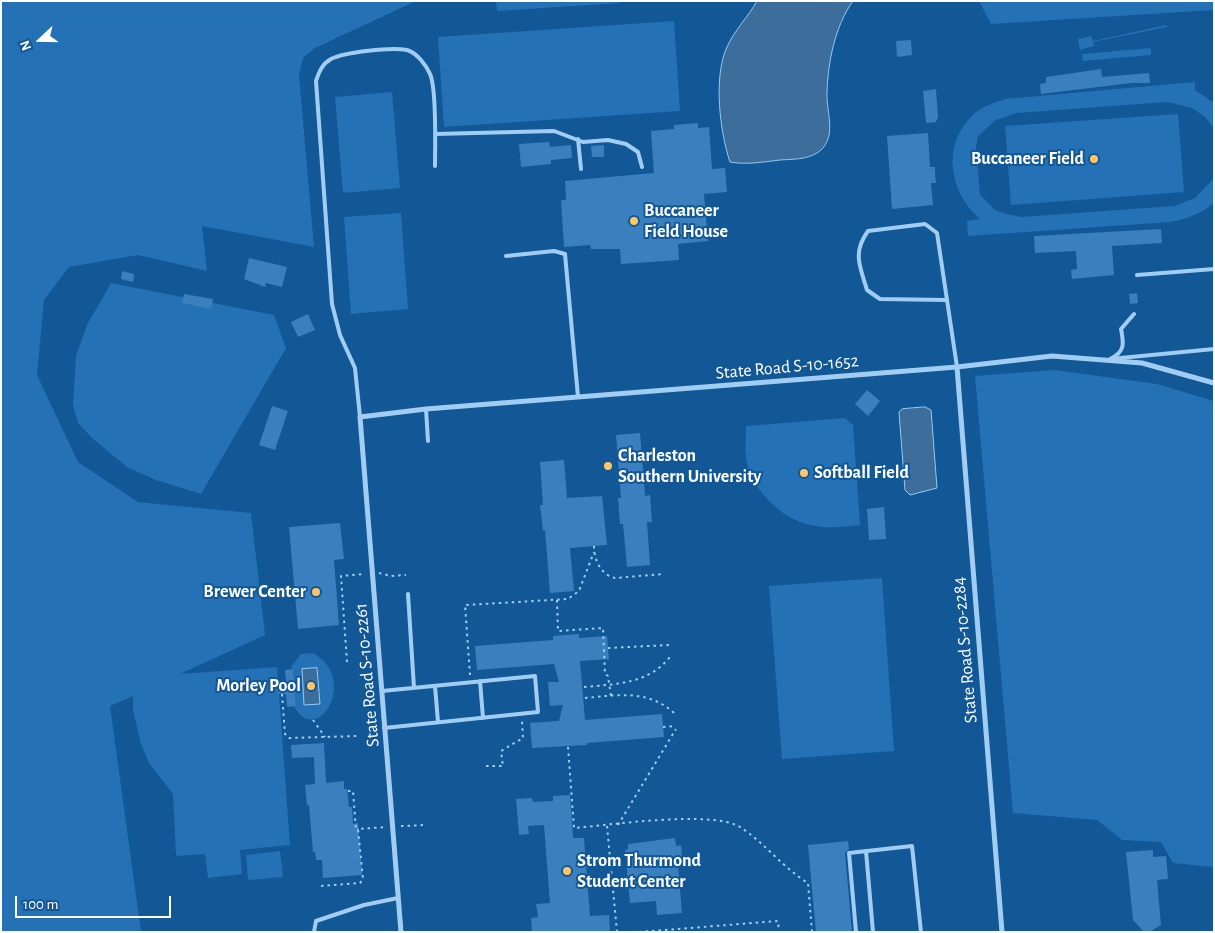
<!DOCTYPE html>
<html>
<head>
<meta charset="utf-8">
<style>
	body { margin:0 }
	#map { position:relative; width:1215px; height:933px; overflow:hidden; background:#125796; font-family:"Alegreya Sans",sans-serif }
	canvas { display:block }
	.frame { position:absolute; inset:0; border:2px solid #fff; pointer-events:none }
	.north { position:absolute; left:15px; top:15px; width:50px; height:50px; -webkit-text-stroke:4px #125796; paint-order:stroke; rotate:249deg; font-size:14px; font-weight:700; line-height:20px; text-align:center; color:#fff }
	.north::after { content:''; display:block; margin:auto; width:18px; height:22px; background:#fff; clip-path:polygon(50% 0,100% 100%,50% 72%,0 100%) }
	.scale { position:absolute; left:15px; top:896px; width:156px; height:22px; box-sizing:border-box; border:2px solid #fff; border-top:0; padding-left:6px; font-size:15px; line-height:18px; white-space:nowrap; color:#fff; -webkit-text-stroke:4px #125796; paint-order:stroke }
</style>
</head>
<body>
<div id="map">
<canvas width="1215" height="933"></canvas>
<div class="frame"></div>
<div class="north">N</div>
<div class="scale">100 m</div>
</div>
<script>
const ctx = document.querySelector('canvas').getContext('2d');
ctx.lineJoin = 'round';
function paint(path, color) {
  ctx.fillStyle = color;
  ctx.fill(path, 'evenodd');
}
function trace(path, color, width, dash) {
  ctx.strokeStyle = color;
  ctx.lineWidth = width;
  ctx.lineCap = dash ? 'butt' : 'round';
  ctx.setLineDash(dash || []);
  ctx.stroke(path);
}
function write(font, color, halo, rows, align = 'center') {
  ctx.font = font + ' "Alegreya Sans",sans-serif';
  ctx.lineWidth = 4;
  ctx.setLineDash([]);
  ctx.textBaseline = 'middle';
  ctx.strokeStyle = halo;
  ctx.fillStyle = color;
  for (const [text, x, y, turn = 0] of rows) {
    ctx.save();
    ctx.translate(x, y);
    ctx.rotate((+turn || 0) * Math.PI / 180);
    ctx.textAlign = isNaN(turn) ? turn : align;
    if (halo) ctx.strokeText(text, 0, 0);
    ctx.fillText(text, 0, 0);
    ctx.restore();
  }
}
paint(new Path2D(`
	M1,1H416L315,48L303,58L299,75L314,247L202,226L207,271L138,255L69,267L44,300L37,375L78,462L138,502L251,513L265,635L180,674L277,667L290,845L240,850L242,874L208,878L205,854L176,856L173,794L149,763L141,744L133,710V696L110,706L141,932H1Z
	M496,1H619L620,3L497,11Z
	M979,1H1214V10L991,24Z
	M674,21L680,111L444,127L438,37Z
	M1167,25V27L1093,42L1094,46L1080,50L1078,39L1091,36L1093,41Z
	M1151,48V55L1083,61L1082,54Z
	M1195,82V90L1214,103V128L1205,117L1192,108L1167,102L1017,113L996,120L978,136L976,148L980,195L995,210L1007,214L1021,217L1174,206L1195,198L1214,178V203C1201,214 1187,219 1170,222L968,236L967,221L980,219C948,191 941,142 976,112C984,106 996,102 1005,99Z
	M392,92L400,188L343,193L335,97Z
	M1178,114L1184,192L1011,205L1005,126Z
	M401,213L408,309L351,314L344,217Z
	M111,283L274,315L286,348L201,494L156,480L127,467L92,438L78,423L73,405L76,356L87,325Z
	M1055,370L1157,384L1214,401V870L1212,867L1173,863L1161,842L1122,840L1097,820L1013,813L975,376Z
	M845,418L853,425L860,525C843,527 827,529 810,525C781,519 749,487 746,458C745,447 746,437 746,426Z
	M882,578L894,751L782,759L769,586Z
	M313,653C359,678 319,748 294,707L296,706L293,670L291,667L301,654Z
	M280,851L283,877L248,880L246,855Z`), '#2471b5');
const water = new Path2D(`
	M757,1H853C835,26 828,62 827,92C826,111 836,132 823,148C812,160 794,159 780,160C763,162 747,165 730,162C720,132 713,77 727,47C734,31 748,17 757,1Z
	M925,407L931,410L937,488L910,495L905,490L899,412L902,409Z
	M317,668L320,704L304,705L302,669Z`);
paint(water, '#3c6d9b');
trace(water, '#93caf6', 1);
paint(new Path2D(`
	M911,40L912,55L897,57L896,41Z
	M1101,69L1102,77L1149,73L1150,83H1131L1041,94L1040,84L1046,83V77Z
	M936,89L938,117L936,122L926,123L923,91Z
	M698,123V128L709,127L712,169L725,168L727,192L704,194L708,241L678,244L679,260L621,264L620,249H591L590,245L564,247L561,200H566L565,181L654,173L651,131L674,129V125Z
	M928,133L930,167H935V173L936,183H931L933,205L892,209L887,136Z
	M549,142L550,147L571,145L572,158L551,160V164L521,167L519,144Z
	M604,145V157H592L591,146Z
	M1161,229L1162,243L1112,246L1114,275L1072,279L1071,270L1077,269L1076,251L1035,253L1034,236Z
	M249,258L287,267L282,287L266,283L265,287L244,279Z
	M122,271L134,274L133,282L121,279Z
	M1137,293L1138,303L1130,304L1129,294Z
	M184,294L213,299L211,309L182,303Z
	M308,314L315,330L298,337L291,322Z
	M867,390L880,401L868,416L855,404Z
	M272,406L288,411L275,450L259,445Z
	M640,433L645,496L650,495L652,522H647L650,565L627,567L623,524H620L618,498H621L616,435Z
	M564,460L567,498L602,496L607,545L570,548L574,591L550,593L545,530L543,531L540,505H543L540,462Z
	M884,507L886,539L869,540L867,509Z
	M340,523L344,559L334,560L339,625L298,629L289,527Z
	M579,634V638L607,636L608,648L609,659L580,661L585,720L662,714L664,737L587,743V745L532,748L530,723L559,721L563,705L550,706L548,682H559L554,664L477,670L475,646L553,640V636Z
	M293,669L296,706L287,707L286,694H278L277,682L286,681L285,670Z
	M324,743L326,783L344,781V789H347L349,807H352L353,824L358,823L362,875L323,878L322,860H316L315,852H313L309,805H307L305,785L315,784L314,757L292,758L291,745Z
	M570,795L573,838H584L590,916L609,915L610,932H532L531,918L538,917L536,904L550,903L544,825L528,826L529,834L519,835L516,799L532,798L533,802L553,801V796Z
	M675,838L676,846L681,845L683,865H678L682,913L657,915L656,901L630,903L625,850L628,849V844Z
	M848,841L849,849L845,853L852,932H816L808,845Z
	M1153,850V857L1166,856L1168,879L1157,880L1161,925L1151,931L1144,932L1133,920L1126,852Z`), '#3a80be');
trace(new Path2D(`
	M594,546C594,560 601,575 615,578L664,574
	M379,573L391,576L406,575
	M557,600L558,631L603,628L605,674L608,676L611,696
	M608,648L669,645
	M347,662L341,576L365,574
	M470,675L465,605L568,599L579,591L594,552
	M584,687C617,684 648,684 670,657
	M282,694L285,734L289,738L358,736
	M585,698C618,695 649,689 675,714
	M313,720L325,737
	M663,727L675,726
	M568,747L574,828C609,825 713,810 740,827C765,843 783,868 808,883L812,932
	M486,766H503L501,751L523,738L522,721
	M348,791H353L356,830L358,829
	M618,825L676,729
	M401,826L426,825
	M607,826L617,932
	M321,886L360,883L363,879L358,829L386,827
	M639,932L778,921L779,932`), '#a1cdf3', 2, [2.5, 4]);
trace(new Path2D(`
	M435,134L554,131L583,142L608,140L626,144L638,152L642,167
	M578,139L581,169
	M506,256L554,251L565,254L578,397
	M1137,275L1214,269
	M946,300L880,299L867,290C860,266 852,253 868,231L925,224L937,233L957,367
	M1134,314L1121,329C1124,344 1125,352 1110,359L1214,349
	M426,409L428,441
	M360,417L355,368L340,335L332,304L316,81C319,72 322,64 331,59C345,52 391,47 407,50C417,53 426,65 430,74C437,88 435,148 435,166
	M408,594L414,688
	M480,681L483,718
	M435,686L438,722
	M382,691L535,676L538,712L384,728
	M866,851L873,932
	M314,932L316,921L364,905L398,898
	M856,932L849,853L912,846L921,932`), '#a1cdf3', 4);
trace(new Path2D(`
	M957,367L1002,932
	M401,932L360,417L426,409L957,367L1052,356L1142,363L1214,383`), '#a1cdf3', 5);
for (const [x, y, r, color] of [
	[1094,159,5,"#ffc563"],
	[634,221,5,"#ffc563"],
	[608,466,5,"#ffc563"],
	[804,473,5,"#ffc563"],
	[316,592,5,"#ffc563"],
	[311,686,5,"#ffc563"],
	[567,871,5,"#ffc563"]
]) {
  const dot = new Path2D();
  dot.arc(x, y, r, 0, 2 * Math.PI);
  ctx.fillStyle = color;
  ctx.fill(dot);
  trace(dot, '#125796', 2);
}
write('bold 18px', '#fff', '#125796', [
	["Buccaneer Field",1084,159,"right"],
	["Buccaneer",644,211],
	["Field House",644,232],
	["Charleston",618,456],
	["Southern University",618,477],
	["Softball Field",814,473],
	["Brewer Center",306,592,"right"],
	["Morley Pool",301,686,"right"],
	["Strom Thurmond",577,861],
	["Student Center",577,882]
], 'left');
write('18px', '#fff', '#125796', [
	["State Road S-10-1652",787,367,-5],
	["State Road S-10-2284",965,650,-95],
	["State Road S-10-2261",367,675,-95]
]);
</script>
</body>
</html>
